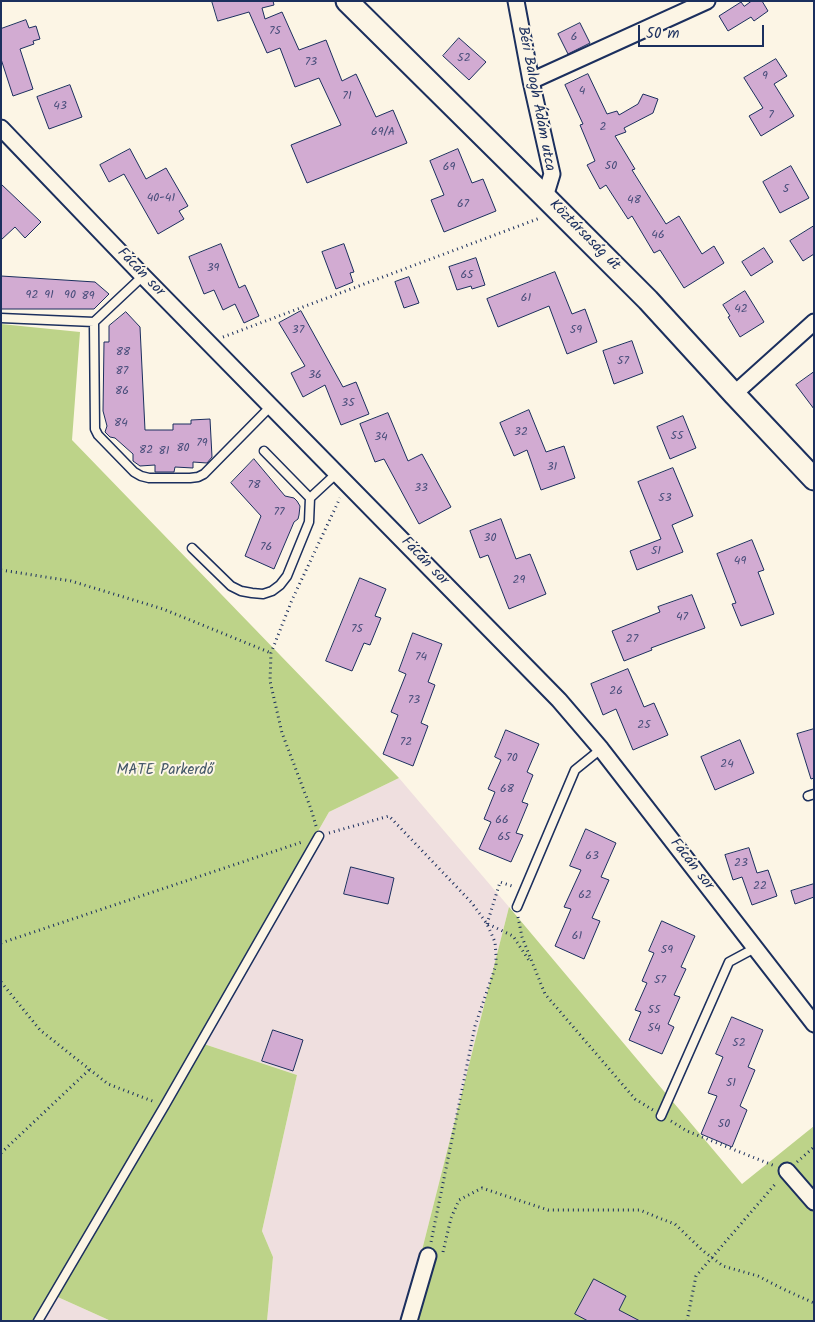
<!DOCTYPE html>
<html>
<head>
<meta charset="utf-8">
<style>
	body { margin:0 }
	#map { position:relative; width:815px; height:1322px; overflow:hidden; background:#fcf5e5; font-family:Kalam,sans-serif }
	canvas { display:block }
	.frame { position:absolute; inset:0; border:2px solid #1b2f5e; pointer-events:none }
	.scale { position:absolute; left:638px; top:25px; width:126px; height:22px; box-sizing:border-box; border:2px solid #1b2f5e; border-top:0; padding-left:6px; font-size:15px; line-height:18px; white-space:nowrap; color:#1b2f5e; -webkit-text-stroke:4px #fcf5e5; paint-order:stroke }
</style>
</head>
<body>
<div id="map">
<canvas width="815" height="1322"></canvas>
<div class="frame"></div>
<div class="scale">50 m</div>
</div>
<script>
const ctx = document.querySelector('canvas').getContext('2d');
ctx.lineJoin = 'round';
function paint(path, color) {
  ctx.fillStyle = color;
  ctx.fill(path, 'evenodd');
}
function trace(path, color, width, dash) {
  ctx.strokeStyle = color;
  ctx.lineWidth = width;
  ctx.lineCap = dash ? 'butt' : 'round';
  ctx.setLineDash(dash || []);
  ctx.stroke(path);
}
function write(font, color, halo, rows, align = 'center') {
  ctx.font = font + ' Kalam,sans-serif';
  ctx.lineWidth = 4;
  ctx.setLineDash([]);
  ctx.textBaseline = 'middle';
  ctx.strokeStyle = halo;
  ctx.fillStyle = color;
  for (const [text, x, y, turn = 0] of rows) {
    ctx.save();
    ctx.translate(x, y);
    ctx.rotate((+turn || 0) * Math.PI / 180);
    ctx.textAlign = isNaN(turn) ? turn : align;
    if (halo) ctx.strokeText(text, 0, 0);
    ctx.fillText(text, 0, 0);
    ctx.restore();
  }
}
paint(new Path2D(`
	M399,778L509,907L404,1321H267L273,1257L262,1231L297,1075L198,1042L329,812Z
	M51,1294L111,1321H34Z`), '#efdfdf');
paint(new Path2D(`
	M1,324L80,332L72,440L399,778L329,812L198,1042L297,1075L262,1231L273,1257L267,1321H111L51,1294L34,1321H1Z
	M509,907L742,1184L814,1126V1321H404Z`), '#bdd389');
const building = new Path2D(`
	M212,1H273L274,5L262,8L265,19L282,12L299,50L326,40L342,81L356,74L376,117L393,110L407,143L307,183L291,145L341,125L319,78L295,87L280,48L267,53L249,12L218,21Z
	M752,1H762L768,11L754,21L751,17L728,31L719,16L741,2L744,6Z
	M26,20L29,28L36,26L40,39L33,41L34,44L20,49L33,89L13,96L1,59V29Z
	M580,23L590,43L568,54L558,34Z
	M459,38L486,62L469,80L443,56Z
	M776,59L787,76L774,84L794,116L761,136L749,116L763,108L744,78Z
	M588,74L607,114L617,111L619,115L638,104L643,94L658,99L653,113L624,128L626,132L615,136L635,169L632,170L666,224L679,216L702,254L714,246L724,263L684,288L660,250L654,253L632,216L628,219L606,185L600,189L587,165L595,161L580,125L583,124L565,85Z
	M70,85L82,117L49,129L37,97Z
	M130,149L146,179L166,168L188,206L179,211L184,219L158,234L124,174L109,182L100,165Z
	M458,149L472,183L483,179L496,211L444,232L431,200L444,195L430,161Z
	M791,166L809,198L780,213L763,182Z
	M1,184L41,222L25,238L15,227L1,240Z
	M814,226V254L803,261L790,241Z
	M221,244L239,288L245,285L259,316L244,323L235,304L223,310L214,290L204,294L189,257Z
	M344,244L354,272L350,273L353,282L336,289L322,252Z
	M764,248L773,262L751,276L742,262Z
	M476,258L485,285L472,289L471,286L457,290L449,267Z
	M555,272L572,314L585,309L597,342L567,354L549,306L498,327L487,299Z
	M1,276L95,282L109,294L94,309H1Z
	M409,277L419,303L404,308L395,282Z
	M745,291L764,322L740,337L728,317L730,316L723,305Z
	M301,311L343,387L356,382L369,414L341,425L325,385L303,397L291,373L305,366L279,323Z
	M126,312L140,327L145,430H173V424H191V420L210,419L212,457L207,463L193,462V468L175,467L174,472H155V465L140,466L133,461V454L115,438L110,437L105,432L107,426L103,411L104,342H109V326Z
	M632,341L643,373L614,384L603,351Z
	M814,372V409L796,385Z
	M529,410L546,452L564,446L575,478L541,490L527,450L514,456L500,423Z
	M388,413L408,461L422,454L451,507L419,524L384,459L375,462L360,424Z
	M683,416L696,448L670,459L657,427Z
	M254,459L285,496L294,498L297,501L300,506L299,515L298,519L294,522L274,569L245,556L261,516L231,483Z
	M673,468L693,516L672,525L683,552L637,570L630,551L661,539L638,482Z
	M501,519L516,559L530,554L546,594L509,609L488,555L480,558L470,531Z
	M752,540L764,570L758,572L774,614L741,626L732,604L736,603L717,554Z
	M360,578L386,589L375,616L381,618L370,645L364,643L352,671L326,661Z
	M692,595L705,628L651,648L652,650L624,661L612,631L660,612L658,607Z
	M413,633L442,644L428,682L435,685L421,723L428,726L413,766L383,754L398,715L391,712L406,674L399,671Z
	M628,669L644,707L654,703L668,735L633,750L616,709L603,715L591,684Z
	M814,729V778L811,779L797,734Z
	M506,730L539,744L527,772L533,775L522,802L528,804L516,833L523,835L511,862L479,849L491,822L484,819L495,792L488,789L501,760L495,757Z
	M740,740L754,773L715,790L701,757Z
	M586,829L616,843L601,877L609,880L592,918L600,921L584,959L555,946L571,909L564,907L581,870L570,866Z
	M749,848L757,873L768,870L777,896L752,905L742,877L733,880L725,855Z
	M351,867L394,878L388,904L344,894Z
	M814,884V897L795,904L791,891Z
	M662,921L695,936L681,967L686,969L674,995L680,997L668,1024L674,1027L662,1054L629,1040L641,1012L635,1010L647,983L642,981L654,953L649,951Z
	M732,1017L763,1030L748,1067L755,1070L740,1106L747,1110L732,1147L701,1134L717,1096L708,1093L723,1057L716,1054Z
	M273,1030L303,1040L293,1071L262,1061Z
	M594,1279L626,1296L619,1310L640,1321H588L575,1314Z`);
paint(building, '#d2abd2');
trace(building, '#1b2f5e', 1);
const lane = new Path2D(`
	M143,276L94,322L95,429L98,435L134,472L141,476L149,478H190L198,477L204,474L271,406
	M1,318L94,322
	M264,451L310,498
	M192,548L231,586L241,591L252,593L263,594L272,591L280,585L287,576L309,522L310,498L337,473
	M808,796L814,794
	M517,907L575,770L601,749
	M661,1116L729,962L755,948
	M38,1321L165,1105L319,836`);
const street = new Path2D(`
	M516,1L531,81L552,174L545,197
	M531,81L707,1
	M1,128L143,276L559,700L601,749L814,1024
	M734,394L814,322
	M787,1171L814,1202
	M409,1321L428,1256`);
const secondary = new Path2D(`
	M347,1L545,197L648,300L734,394L814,479`);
trace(lane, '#1b2f5e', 11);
trace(street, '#1b2f5e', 19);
trace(secondary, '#1b2f5e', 25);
trace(new Path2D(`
	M223,337L540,218
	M1,570L71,581L163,609L271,653
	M316,826L311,809L282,733L270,681L271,653L292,600L340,498
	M329,833L389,816L472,903L487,924L495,942L496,955V965L475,1026L431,1242
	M518,917L522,937L545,994L635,1099L653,1110
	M487,924L500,882L515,887
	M488,924L513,936L530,962
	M1,943L302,842
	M1,982L40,1030L108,1084L155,1102
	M671,1121L687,1131L775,1166
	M1,1153L90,1069
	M797,1162L814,1147
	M443,1252L451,1218L459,1200L482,1188L548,1210H640L659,1218L675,1224L702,1250L723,1266L758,1276L783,1289L814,1303
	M687,1321L696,1276L777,1182`), '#1b2f5e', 3, [1, 4]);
trace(lane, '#fcf5e5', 8);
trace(street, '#fcf5e5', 15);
trace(secondary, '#fcf5e5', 21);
write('12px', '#494e7b', null, [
	["75",275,32],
	["6",574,38],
	["52",464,59],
	["73",311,63],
	["9",765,77],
	["4",582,92],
	["71",347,97],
	["43",60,107],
	["7",771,116],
	["2",603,128],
	["69/A",383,133],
	["50",611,167],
	["69",449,168],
	["5",786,190],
	["40-41",161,199],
	["48",634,201],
	["67",463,205],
	["46",658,236],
	["39",213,269],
	["65",467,276],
	["92",32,296],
	["91",49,296],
	["90",70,296],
	["89",88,297],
	["61",526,299],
	["42",741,310],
	["37",298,331],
	["59",576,331],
	["88",123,353],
	["57",623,362],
	["87",122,372],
	["36",315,376],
	["86",122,392],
	["35",348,404],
	["84",121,424],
	["32",521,433],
	["55",677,437],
	["34",381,438],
	["79",202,444],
	["80",183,449],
	["82",146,451],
	["81",164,452],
	["31",552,468],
	["78",254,486],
	["33",421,489],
	["53",665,499],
	["77",279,513],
	["30",490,539],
	["76",266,548],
	["51",656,552],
	["49",740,562],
	["29",519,581],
	["47",682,618],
	["75",357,630],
	["27",632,640],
	["74",421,658],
	["26",616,692],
	["73",414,701],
	["25",644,726],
	["72",406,743],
	["70",512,759],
	["24",727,765],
	["68",507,790],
	["66",502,821],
	["65",504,838],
	["63",592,857],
	["23",741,864],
	["22",760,887],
	["62",585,896],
	["61",577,937],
	["59",667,951],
	["57",660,981],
	["55",654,1011],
	["54",654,1029],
	["52",739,1044],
	["51",731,1084],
	["50",724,1125]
]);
write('15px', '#1b2f5e', '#fcf5e5', [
	["Béri Balogh Ádám utca",535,99,79],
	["Köztársaság út",584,236,45],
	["Fácán sor",140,273,46],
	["Fácán sor",424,562,46],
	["Fácán sor",691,865,52]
]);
write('15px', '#445869', '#fcf5e5', [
	["MATE Parkerdő",165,771]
]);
</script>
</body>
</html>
